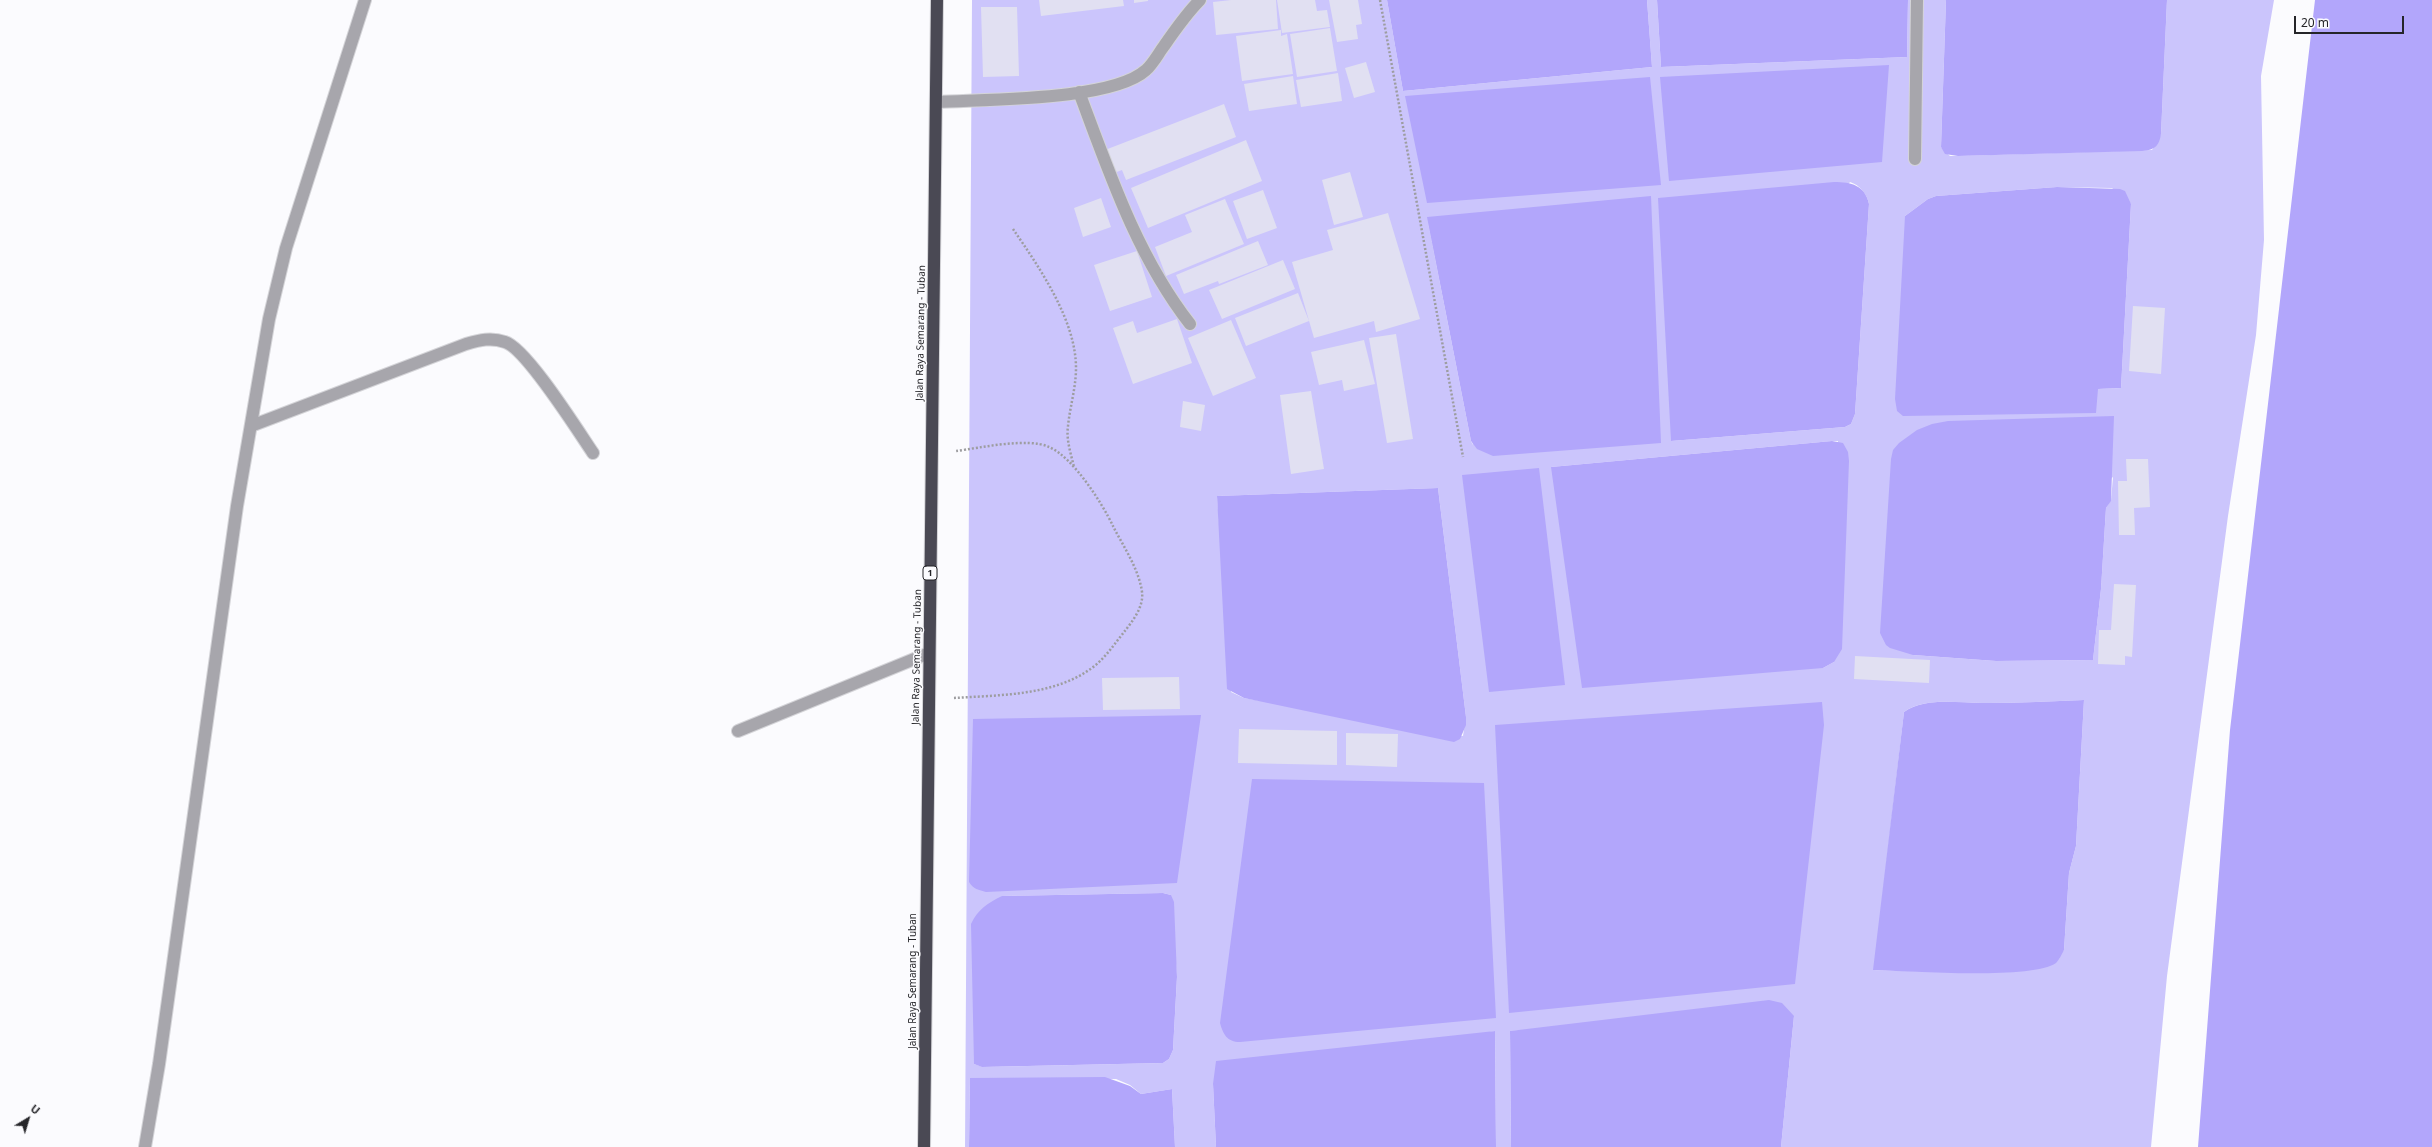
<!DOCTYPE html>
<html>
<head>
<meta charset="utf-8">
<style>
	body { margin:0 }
	#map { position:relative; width:2432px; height:1147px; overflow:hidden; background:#fbfbfe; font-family:"Noto Sans",sans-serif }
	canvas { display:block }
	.north { position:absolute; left:8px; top:1099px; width:40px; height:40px; -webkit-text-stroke:3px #fbfbfe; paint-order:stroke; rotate:38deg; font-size:11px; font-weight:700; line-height:16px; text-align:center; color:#252529 }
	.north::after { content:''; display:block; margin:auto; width:14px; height:18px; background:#252529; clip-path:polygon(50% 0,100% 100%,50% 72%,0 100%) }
	.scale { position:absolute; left:2294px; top:16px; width:110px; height:18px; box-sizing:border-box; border:2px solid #252529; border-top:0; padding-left:5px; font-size:12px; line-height:14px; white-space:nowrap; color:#252529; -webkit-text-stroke:3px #fbfbfe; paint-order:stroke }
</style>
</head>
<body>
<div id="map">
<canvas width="2432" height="1147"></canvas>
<div class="north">U</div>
<div class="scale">20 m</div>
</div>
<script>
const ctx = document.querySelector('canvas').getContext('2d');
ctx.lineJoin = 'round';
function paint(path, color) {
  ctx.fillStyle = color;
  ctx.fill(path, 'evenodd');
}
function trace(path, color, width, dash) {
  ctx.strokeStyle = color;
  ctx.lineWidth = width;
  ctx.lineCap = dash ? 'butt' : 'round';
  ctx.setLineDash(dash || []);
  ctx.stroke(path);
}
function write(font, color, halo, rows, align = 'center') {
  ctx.font = font + ' "Noto Sans",sans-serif';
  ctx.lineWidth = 3;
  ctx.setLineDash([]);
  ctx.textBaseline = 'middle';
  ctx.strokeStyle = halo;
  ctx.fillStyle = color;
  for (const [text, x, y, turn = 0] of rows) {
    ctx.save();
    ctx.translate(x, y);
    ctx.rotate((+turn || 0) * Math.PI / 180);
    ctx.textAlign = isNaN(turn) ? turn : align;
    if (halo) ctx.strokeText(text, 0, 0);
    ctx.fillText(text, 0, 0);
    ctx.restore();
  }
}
paint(new Path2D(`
	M972,0H1387L1403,91L1652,67L1647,0H1657L1661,67L1907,57L1908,0H1946L1941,147L1950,156H1958L2152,150L2161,134L2167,0H2274L2261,76L2264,240L2256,335L2228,516L2167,976L2151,1147H1781L1794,1016L1510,1031L1511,1147H1496L1495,1031L1213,1084L1216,1147H1175L1172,1089L1141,1094L1130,1085L1116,1079L970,1078L969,1147H965ZM1850,182C1860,185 1867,194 1869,204L1855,414L1851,424L1845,427L1671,441ZM2057,187L2112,188L2131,204L2121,388L2098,389L1905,216L1928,199L1936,196ZM1427,217L1473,445L1471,441ZM1832,441H1838L1834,662L1823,668L1551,467ZM2113,477L2111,500L2106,508L2101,589L2093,660L1996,661L1913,655ZM1438,488L1466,717L1463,736L1244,698L1231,692L1217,496ZM2084,700L2076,846L2069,873L2064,950L2044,967L2031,969L1977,973L1874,970L1904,712C1927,696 1961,704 1988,703C2020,703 2052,701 2084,700ZM1163,893L1171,895L1177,977L1173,1050L1169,1059L1163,1063L983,1067L974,1064L1002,896Z`), '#cbc5fc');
paint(new Path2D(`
	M1387,0H1647L1652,67L1403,91Z
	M1657,0H1908L1907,57L1661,67Z
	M1946,0H2167L2161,134C2159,147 2154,150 2142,151L1958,156L1945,154L1941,147Z
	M2315,0H2432V1147H2198L2230,730Z
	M1889,65L1882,162L1669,181L1660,77Z
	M1650,77L1661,185L1427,203L1405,96Z
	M1834,182C1851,182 1865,185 1869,204L1855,414L1851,424L1845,427L1671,441L1658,198Z
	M2057,187L2120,189L2125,191L2131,204L2121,388L2098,389L2096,413L1903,416L1897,411L1895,399L1905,216L1928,199L1936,196Z
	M1651,196L1661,443L1493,456L1477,449L1471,441L1427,217Z
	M2114,416L2111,501L2106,508L2101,589L2093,660L1996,661L1913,655L1890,648L1886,645L1880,633L1891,459L1893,450L1899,443L1917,430L1932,424L1948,421Z
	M1832,441L1843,443L1848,452L1849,461L1842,649L1834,662L1823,668L1582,688L1551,467Z
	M1539,468L1565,685L1489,692L1462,475Z
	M1438,488L1466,717V725L1460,739L1454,742L1244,698L1227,689L1217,496Z
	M2084,700L2076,846L2069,873L2064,950C2062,954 2059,960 2056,963C2032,980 1907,971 1873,970L1904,712C1928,696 1960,704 1988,703C2020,703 2052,701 2084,700Z
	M1822,702L1824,725L1795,984L1509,1013L1495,725Z
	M1201,715L1177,883L986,892C979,890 973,889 969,882L973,719Z
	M1252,779L1484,783L1496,1018L1240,1042C1227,1042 1223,1034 1220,1023Z
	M1163,893L1171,895L1174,902L1177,977L1173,1050L1169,1059L1163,1063L982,1067L974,1064L971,924C978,909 988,903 1002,896Z
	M1769,1000L1782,1003L1794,1016L1781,1147H1511L1510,1031Z
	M1495,1031L1496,1147H1216L1213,1084L1216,1061Z
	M1105,1077L1130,1086L1141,1094L1172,1089L1175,1147H969L970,1078Z`), '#b2a6fb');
paint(new Path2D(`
	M1039,0H1123L1124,6L1041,16Z
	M1134,0H1148V1L1134,3Z
	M1231,0H1276L1278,29L1216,35L1213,2Z
	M1277,0H1315L1317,11L1327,10L1330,27L1282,33Z
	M1329,0H1358L1362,24L1356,25L1358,39L1337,42Z
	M981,7H1017L1019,76L983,77Z
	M1330,28L1337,71L1297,77L1290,34Z
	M1281,30V36L1287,34L1293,74L1242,81L1236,36Z
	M1366,62L1375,92L1354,98L1345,68Z
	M1338,73L1342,101L1301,107L1296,80Z
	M1293,76L1297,104L1249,111L1244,84Z
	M1224,104L1236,137L1126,180L1122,170L1114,173L1105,150Z
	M1246,140L1262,181L1148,228L1131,188Z
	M1350,172L1363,217L1334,225L1322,180Z
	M1263,190L1277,228L1247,239L1233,201Z
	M1101,198L1111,227L1083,237L1074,208Z
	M1225,199L1244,244L1166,276L1155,247L1192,232L1185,215Z
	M1388,213L1420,319L1376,332L1374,321L1314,338L1292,262L1333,250L1327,230Z
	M1258,241L1268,265L1219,284L1218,281L1184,294L1176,275Z
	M1137,251L1152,297L1110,311L1094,265Z
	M1283,260L1295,289L1222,319L1209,290Z
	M1298,293L1309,321L1246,346L1235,318Z
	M2133,306L2165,308L2161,374L2129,371Z
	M1177,319L1192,363L1133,384L1113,328L1133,321L1137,333Z
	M1231,320L1256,378L1213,396L1188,338Z
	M1396,334L1413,439L1387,443L1369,338Z
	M1364,340L1375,384L1344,391L1342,380L1319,385L1311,352Z
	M1311,391L1324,469L1291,474L1280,395Z
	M1183,401L1205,405L1201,431L1180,427Z
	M2126,459H2148L2150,507L2134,508L2135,535H2119L2118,481H2127Z
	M2114,584L2136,585L2132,657L2125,656V665L2098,664L2099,630H2111Z
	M1855,656L1930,660L1929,683L1854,679Z
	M1179,677L1180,709L1103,710L1102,678Z
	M1239,729L1337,731V765L1238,763Z
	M1346,733L1398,734L1397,767L1346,765Z`), '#e1e0f2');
const minor = new Path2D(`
	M1079,92C1109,172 1137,256 1190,324
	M937,102C985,99 1112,101 1146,70C1153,64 1158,54 1164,46C1175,30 1186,14 1200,0
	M1915,159L1917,0
	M251,426L466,344C480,340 491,337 505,342C526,348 578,431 593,453
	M738,731L929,653
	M145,1147L159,1064L237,506L269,319L286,248L365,0`);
const highway = new Path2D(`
	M924,1147L937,0`);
trace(minor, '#d4d4d8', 14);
trace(highway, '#d4d4d8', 14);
trace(new Path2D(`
	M1380,0L1463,457
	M1013,229C1039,267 1076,320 1076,368C1076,388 1070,406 1068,426C1066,440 1071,454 1074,467
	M954,698C998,695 1051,696 1089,670C1103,661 1113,646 1124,632C1132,622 1144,607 1142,592C1139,569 1123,546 1113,526C1102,503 1073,457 1049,447C1028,437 980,448 956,451`), '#9d9da0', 2.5, [2, 2]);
trace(minor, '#a7a6ac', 12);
trace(highway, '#4a4954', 12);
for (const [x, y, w] of [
	[930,573,14]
]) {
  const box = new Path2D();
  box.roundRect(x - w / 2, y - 7, w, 14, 3);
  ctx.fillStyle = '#fbfbfe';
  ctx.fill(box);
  trace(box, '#252529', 1);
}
write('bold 9px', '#252529', null, [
	["1",930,573]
]);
write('10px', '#252529', '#fbfbfe', [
	["Jalan Raya Semarang - Tuban",921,333,-89],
	["Jalan Raya Semarang - Tuban",917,657,-89],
	["Jalan Raya Semarang - Tuban",913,981,-90]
]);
</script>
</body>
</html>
